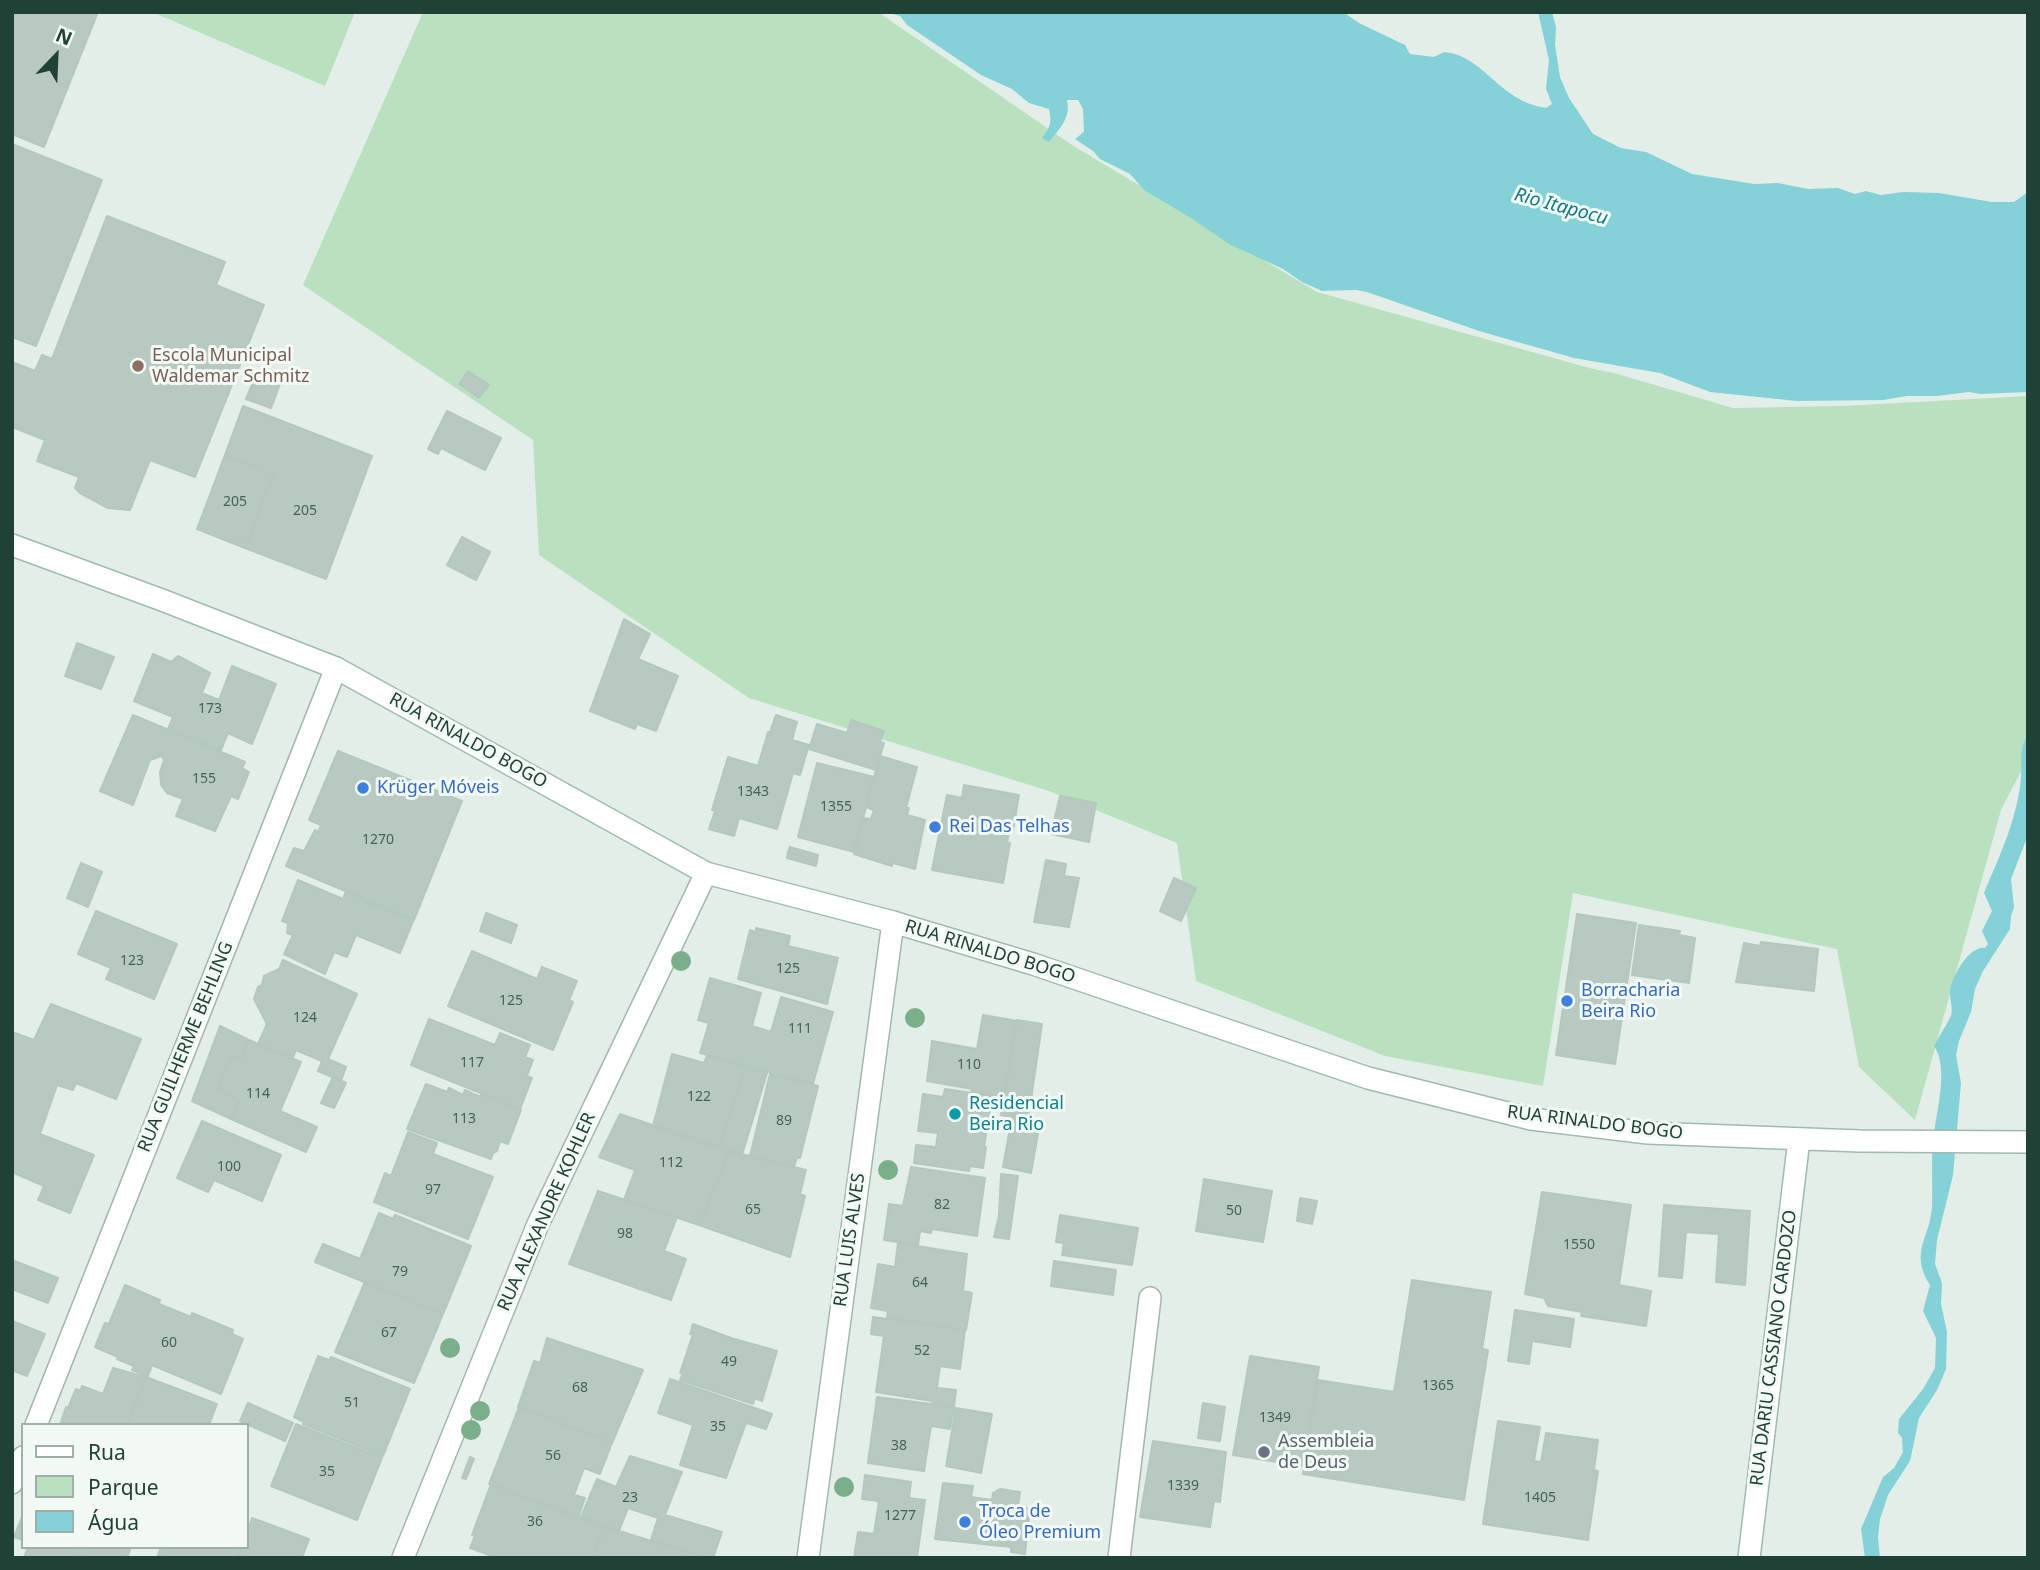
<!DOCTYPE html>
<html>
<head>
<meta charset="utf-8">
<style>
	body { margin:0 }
	#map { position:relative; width:2040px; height:1570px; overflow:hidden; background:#e2eee7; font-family:"Noto Sans",sans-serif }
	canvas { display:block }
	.frame { position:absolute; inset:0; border:14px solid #204135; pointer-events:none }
	.legend { position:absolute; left:21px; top:1423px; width:228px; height:126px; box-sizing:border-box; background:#f3faf6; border:2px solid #9fb0a9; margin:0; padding:9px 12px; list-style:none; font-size:21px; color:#204135 }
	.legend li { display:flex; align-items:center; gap:14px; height:35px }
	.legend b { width:35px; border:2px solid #9fb0a9 }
	.north { position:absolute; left:21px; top:21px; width:70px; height:70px; -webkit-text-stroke:5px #f3faf6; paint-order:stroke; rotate:23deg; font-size:19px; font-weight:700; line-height:28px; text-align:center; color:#204135 }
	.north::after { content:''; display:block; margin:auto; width:24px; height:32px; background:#204135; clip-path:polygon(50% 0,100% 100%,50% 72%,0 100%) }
</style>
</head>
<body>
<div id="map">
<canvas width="2040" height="1570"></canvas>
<div class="frame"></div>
<ul class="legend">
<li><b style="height:9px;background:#fff"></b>Rua</li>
<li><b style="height:19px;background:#b9e1c0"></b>Parque</li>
<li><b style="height:19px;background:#84d2d8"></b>Água</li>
</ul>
<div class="north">N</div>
</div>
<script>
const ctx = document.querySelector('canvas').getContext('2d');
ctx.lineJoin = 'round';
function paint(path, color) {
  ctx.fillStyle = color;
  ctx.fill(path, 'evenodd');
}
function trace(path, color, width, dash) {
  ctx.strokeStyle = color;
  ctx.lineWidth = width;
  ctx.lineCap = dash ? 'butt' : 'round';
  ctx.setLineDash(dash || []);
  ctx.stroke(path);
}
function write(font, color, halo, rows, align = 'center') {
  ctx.font = font + ' "Noto Sans",sans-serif';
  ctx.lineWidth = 6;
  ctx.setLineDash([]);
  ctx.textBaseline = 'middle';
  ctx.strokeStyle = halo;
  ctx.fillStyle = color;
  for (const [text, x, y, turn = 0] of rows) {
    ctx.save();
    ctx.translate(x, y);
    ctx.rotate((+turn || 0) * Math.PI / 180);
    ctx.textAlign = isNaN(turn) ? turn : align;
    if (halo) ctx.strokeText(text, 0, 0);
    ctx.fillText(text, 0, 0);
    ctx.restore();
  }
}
paint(new Path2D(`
	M152,12H355L325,86Z
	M423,12H878L1072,145L1317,292L1593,369L1614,373L1733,408L1843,406L2028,396V758L2001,810L1915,1120L1859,1067L1837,949L1573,893L1543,1086L1385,1056L1196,981L1177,843L1049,791L749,698L539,555L533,440L303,285Z`), '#b9e1c0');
paint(new Path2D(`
	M886,12H1343L1359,23L1405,45L1410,54L1434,57L1444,52C1484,55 1498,101 1546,108L1552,104L1546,89L1549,60L1538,12H1552L1556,27L1555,45L1560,77L1569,98L1593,134L1621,148L1646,152L1692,174L1754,184L1778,183L1808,189L1838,188L1855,194L1866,191L1881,195L1903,192L1939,193L1992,202H2014L2028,192V392L1980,394L1969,392L1937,396H1907L1883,400L1797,401L1710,392L1660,373L1574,358L1479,331L1367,292L1356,290L1322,291L1302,282L1283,269L1229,244L1191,218L1144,190L1130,174L1100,159L1093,151L1075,139L1084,132L1083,109L1078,100H1067C1071,118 1060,128 1049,142L1042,138C1050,128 1052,122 1049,109L1029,103L1012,89L981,75L907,25L900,16Z
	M2028,735V835L2011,879L2014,907L2011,916L2010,929L1983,971L1975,989L1971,1012L1959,1041L1956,1055L1961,1083L1953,1175L1937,1240L1935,1264L1942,1283L1941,1304L1947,1332L1946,1369L1937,1390L1919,1418L1910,1461L1888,1495L1880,1519L1878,1537L1880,1558H1865L1861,1529L1883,1477L1894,1468L1903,1452L1902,1438L1898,1433L1899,1419L1923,1389L1935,1368L1936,1338L1923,1311L1930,1285C1909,1252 1930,1238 1932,1207C1933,1185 1931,1163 1933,1142C1935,1115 1950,1069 1934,1046C1939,1036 1946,1026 1951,1016C1953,1008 1950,1001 1950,993C1950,979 1969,945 1985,948L1988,944L1982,931L1992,911L1984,893C1999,857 2018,818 2021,777C2022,762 2019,747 2028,735Z`), '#84d2d8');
const building = new Path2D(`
	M12,12H98L44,147L12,134Z
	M12,144L102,180L36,346L12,337Z
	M107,216L225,262L216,285L264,305L195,477L150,460L130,510L108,508L80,493L75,488L79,477L37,461L45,440L12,427V362L35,371L42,355L52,359Z
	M468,371L489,385L479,398L459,384Z
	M256,375L280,384L271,408L246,399Z
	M243,406L372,456L326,579L245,548L273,475L225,455Z
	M447,411L501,438L485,470L441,448L438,454L428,449Z
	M225,455L273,475L245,548L197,529Z
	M462,537L490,552L476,580L447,565Z
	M624,619L650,634L638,659L678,676L656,731L637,724L635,729L590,711Z
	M77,643L114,657L101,689L65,676Z
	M153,654L171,662L178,656L210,673L202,693L219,700L232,666L276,684L252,744L228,733L221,750L168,729L173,717L134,701Z
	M133,715L245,762L242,768L249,772L238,799L231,796L215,831L176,816L183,799L167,793L161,785L160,772L164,760L162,756L150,760L133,805L100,791Z
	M776,715L797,722L792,740L809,745L800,775L793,773L777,829L739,818L734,836L709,829L715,811L712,810L728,757L758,766L768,732H770Z
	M851,720L884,731L880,742L884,743L876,770L809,749L817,724L847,733Z
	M338,751L462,801L414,920L286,866L294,848L304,851L315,830L318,832L321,825L309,820Z
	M880,756L917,767L906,808H909L907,815L925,820L915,869L893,863L892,866L854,854L864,818L871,819L874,810L866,807Z
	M817,763L874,777L854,852L798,837Z
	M964,785L1019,795L1013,830L1010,829L1007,842L1010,843L1003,883L932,870L947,795L962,798Z
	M1060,796L1096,803L1089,842L1051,834Z
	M790,847L818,855L817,861L788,852Z
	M788,852L817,861L816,866L787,858Z
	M1046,860L1066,864L1064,876L1079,878L1069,927L1034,922Z
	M81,863L102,872L88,907L67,898Z
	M1174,878L1196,888L1181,921L1160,911Z
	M298,880L343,899L346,891L367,899L366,902L413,921L400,953L356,935L347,957L334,952L325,974L284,954L293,935L287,933L288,923L282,921Z
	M96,911L177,944L154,999L106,979L111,968L78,954Z
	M486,913L517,925L511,943L480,931Z
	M1577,914L1636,923L1615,1064L1556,1055Z
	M1639,925L1680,931L1679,935L1695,938L1689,983L1632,975Z
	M756,928L790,936L788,946L838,958L827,1004L738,979L750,930L756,932Z
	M1761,942L1818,949L1814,991L1736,982L1744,943L1760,946Z
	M472,951L537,979L542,967L577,981L569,1000L573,1002L553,1050L448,1006Z
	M283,960L357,994L328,1059L346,1067L341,1081L318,1071L322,1061L296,1050L292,1059L258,1044L267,1024L254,999L258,987L262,985L264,976L279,969Z
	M710,978L761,993L752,1026L771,1032L781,997L833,1012L813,1084L700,1053L709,1023L698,1020Z
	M51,1004L141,1039L116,1099L76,1083L73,1090L57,1085L40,1134L94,1155L70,1213L38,1200L44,1186L12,1172V1032L34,1040Z
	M983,1015L1017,1021L1004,1098L971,1093L972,1089L927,1081L932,1041L977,1049Z
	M429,1019L495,1045L500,1033L530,1045L525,1057L533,1060L527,1076L532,1078L520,1109L411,1065Z
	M1017,1020L1042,1024L1028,1120L1040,1122L1031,1173L1003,1167L1012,1117L1001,1115Z
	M220,1026L249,1040L241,1059L232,1055L217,1089L240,1100L231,1119L192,1101Z
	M249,1040L301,1062L280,1111L317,1127L306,1152L231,1119L240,1100L217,1089L232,1055L241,1059Z
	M672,1054L704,1063L707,1056L746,1067L719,1148L653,1126Z
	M746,1067L767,1073L742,1155L719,1148Z
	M770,1074L818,1086L800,1158L797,1157L794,1167L750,1156Z
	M333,1077L346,1083L334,1108L321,1103Z
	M426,1084L447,1092L449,1088L463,1095L465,1090L480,1097L481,1094L521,1110L508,1144L500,1141L497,1151L493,1153L491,1159L407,1129Z
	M945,1089L992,1096L984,1147H986L983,1168L970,1166L969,1171L914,1163L916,1145L936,1147L938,1133L918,1131L923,1094L943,1097Z
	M620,1114L729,1151L699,1225L624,1200L635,1170L599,1157Z
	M202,1121L281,1155L262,1201L214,1180L208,1192L177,1178Z
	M408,1132L437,1143L433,1154L493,1177L468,1239L374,1202L385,1173L391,1176Z
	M729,1151L806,1170L800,1194L805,1196L790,1257L699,1225Z
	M911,1167L985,1178L977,1236L932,1229L931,1233L920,1231L918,1245L884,1240L889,1204L903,1206Z
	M1001,1174L1018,1176L1009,1239L994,1237L999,1216Z
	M1204,1179L1272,1191L1263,1242L1196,1231Z
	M598,1191L677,1217L664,1251L686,1259L671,1300L569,1264Z
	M1542,1192L1631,1205L1619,1285L1651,1291L1646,1326L1581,1316L1582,1312L1548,1306L1544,1298L1525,1294Z
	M1300,1198L1317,1201L1312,1224L1297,1221Z
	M1664,1205L1750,1211L1745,1285L1716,1282L1719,1234L1686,1232L1682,1278L1659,1276Z
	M379,1213L393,1219L395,1215L471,1246L443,1314L315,1262L323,1244L360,1259Z
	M1060,1215L1138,1228L1132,1265L1062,1255L1064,1243L1056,1242Z
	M898,1243L967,1254L963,1291L972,1293L966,1330L887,1317L888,1311L871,1308L878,1264L895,1267Z
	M12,1260L58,1278L48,1303L12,1289Z
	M1054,1261L1116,1270L1113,1295L1051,1286Z
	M1412,1280L1491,1292L1482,1349L1488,1350L1464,1500L1303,1474L1318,1380L1394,1392Z
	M365,1282L443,1314L414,1383L335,1352Z
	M125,1285L160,1300L159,1304L191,1317L192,1313L233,1330L232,1334L243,1339L221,1394L152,1365L148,1376L132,1370L134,1366L117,1359L118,1357L95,1347L105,1323L109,1324Z
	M1515,1310L1574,1319L1570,1347L1532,1341L1529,1364L1508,1361Z
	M873,1317L965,1330L960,1369L940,1366L937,1388L956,1390L954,1407L932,1404V1401L876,1392L884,1336L871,1334Z
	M12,1321L45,1334L27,1376L12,1370Z
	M693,1324L731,1338L777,1351L762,1401L755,1398L753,1404L680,1380L683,1374L680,1373L693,1334H690Z
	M547,1338L643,1370L612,1443L518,1407L534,1361L540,1363Z
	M318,1356L329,1360L331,1357L410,1389L383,1456L303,1424L304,1422L294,1417Z
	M1250,1356L1319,1367L1303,1466L1233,1455Z
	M113,1368L146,1377L127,1425H60L66,1407L68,1408L76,1389L80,1391L82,1386L103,1394Z
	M146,1377L217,1404L209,1425H128Z
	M670,1379L772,1414L766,1429L746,1423L726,1478L680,1465L693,1425L658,1413Z
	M877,1397L954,1407L950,1429L931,1426L924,1471L868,1463Z
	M248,1403L293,1423L285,1441L240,1421Z
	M1203,1403L1225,1407L1220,1441L1198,1438Z
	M519,1407L612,1443L600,1474L584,1468L574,1495L585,1498L578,1518L489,1484Z
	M956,1408L992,1414L981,1473L946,1466Z
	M1498,1421L1540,1427L1534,1461L1541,1462L1546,1433L1598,1440L1594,1470L1598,1471L1588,1540L1483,1524Z
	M296,1424L382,1458L357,1520L271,1486Z
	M1153,1441L1226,1452L1220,1502L1214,1501L1210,1527L1140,1517Z
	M630,1456L682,1472L665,1515L722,1532L713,1558H705L651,1540L658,1518L628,1508L619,1531L581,1517L597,1479L616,1487Z
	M470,1457L474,1459L466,1479L462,1478Z
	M865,1475L911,1482L909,1498L925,1500L917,1558H854L858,1532L874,1534L879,1501L862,1499Z
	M943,1483L973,1486L971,1497L992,1500L993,1493L1000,1489L1020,1492L1018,1507L1030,1509L1025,1554L1011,1552V1547L935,1539Z
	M491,1484L605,1527L593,1558H498L470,1548L475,1536L472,1535Z
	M23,1515V1540L14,1537Z
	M252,1518L309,1539L302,1558H238L241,1547H247V1533Z
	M605,1527L619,1531L705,1558H593Z
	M28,1547H80L76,1558H24Z
	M82,1547H131L127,1558H78Z
	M161,1547H238L240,1548L237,1558H157Z`);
paint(building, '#b7c9c0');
trace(building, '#b3c8be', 2);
const street = new Path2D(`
	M36,1425L336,668
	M12,1483L23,1457
	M403,1558L538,1224L706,873
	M808,1558L893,922
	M1119,1558L1150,1298`);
const secondary = new Path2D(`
	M12,545L162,600L336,668L706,873L893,922L1033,964L1368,1078L1531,1119L1648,1133L1860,1141L2028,1142
	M1749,1558L1799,1139`);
trace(street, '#a4b7ae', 24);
trace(secondary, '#9fbbaf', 24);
trace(street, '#fff', 21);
trace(secondary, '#fff', 21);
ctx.fillStyle = '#7baf8b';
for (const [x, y] of [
	[681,961],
	[915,1018],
	[888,1170],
	[450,1348],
	[480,1411],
	[471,1430],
	[844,1487]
]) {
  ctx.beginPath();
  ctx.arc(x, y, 10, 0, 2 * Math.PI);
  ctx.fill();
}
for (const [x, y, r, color] of [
	[138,366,7,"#8d6e63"],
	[363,788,7,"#3f7fe0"],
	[935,827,7,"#3f7fe0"],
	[1567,1001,7,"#3f7fe0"],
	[955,1114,7,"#0f9aa8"],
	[1264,1452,7,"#6b7280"],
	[965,1522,7,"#3f7fe0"]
]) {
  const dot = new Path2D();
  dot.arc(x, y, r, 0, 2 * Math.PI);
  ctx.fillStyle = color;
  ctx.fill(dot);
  trace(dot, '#f3faf6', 2.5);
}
write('14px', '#466358', null, [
	["205",235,502],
	["205",305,511],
	["173",210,709],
	["155",204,779],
	["1343",753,792],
	["1355",836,807],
	["1270",378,840],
	["123",132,961],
	["125",788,969],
	["125",511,1001],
	["124",305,1018],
	["111",800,1029],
	["117",472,1063],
	["110",969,1065],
	["114",258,1094],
	["122",699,1097],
	["113",464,1119],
	["89",784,1121],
	["112",671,1163],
	["100",229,1167],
	["97",433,1190],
	["82",942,1205],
	["65",753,1210],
	["50",1234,1211],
	["98",625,1234],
	["1550",1579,1245],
	["79",400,1272],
	["64",920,1283],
	["67",389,1333],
	["60",169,1343],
	["52",922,1351],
	["49",729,1362],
	["1365",1438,1386],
	["68",580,1388],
	["51",352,1403],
	["1349",1275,1418],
	["35",718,1427],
	["38",899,1446],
	["56",553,1456],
	["35",327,1472],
	["1339",1183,1486],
	["23",630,1498],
	["1405",1540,1498],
	["1277",900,1516],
	["36",535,1522]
]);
write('18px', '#785e54', '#f3faf6', [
	["Escola Municipal",152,356],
	["Waldemar Schmitz",152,377]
], 'left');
write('18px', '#204135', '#f3faf6', [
	["RUA RINALDO BOGO",468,741,29],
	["RUA RINALDO BOGO",990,952,17],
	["RUA GUILHERME BEHLING",186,1047,-68],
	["RUA RINALDO BOGO",1595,1123,7],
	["RUA ALEXANDRE KOHLER",547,1212,-66],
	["RUA LUIS ALVES",850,1240,-82],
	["RUA DARIU CASSIANO CARDOZO",1774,1348,-83]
]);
write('18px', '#366cbe', '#f3faf6', [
	["Krüger Móveis",377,788],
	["Rei Das Telhas",949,827],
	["Borracharia",1581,991],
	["Beira Rio",1581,1012],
	["Troca de",979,1512],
	["Óleo Premium",979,1533]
], 'left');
write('18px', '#0d838f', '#f3faf6', [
	["Residencial",969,1104],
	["Beira Rio",969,1125]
], 'left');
write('18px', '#5b616d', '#f3faf6', [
	["Assembleia",1278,1442],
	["de Deus",1278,1463]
], 'left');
write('italic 19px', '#137a83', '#f3faf6', [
	["Rio Itapocu",1561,207,15]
]);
</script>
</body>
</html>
